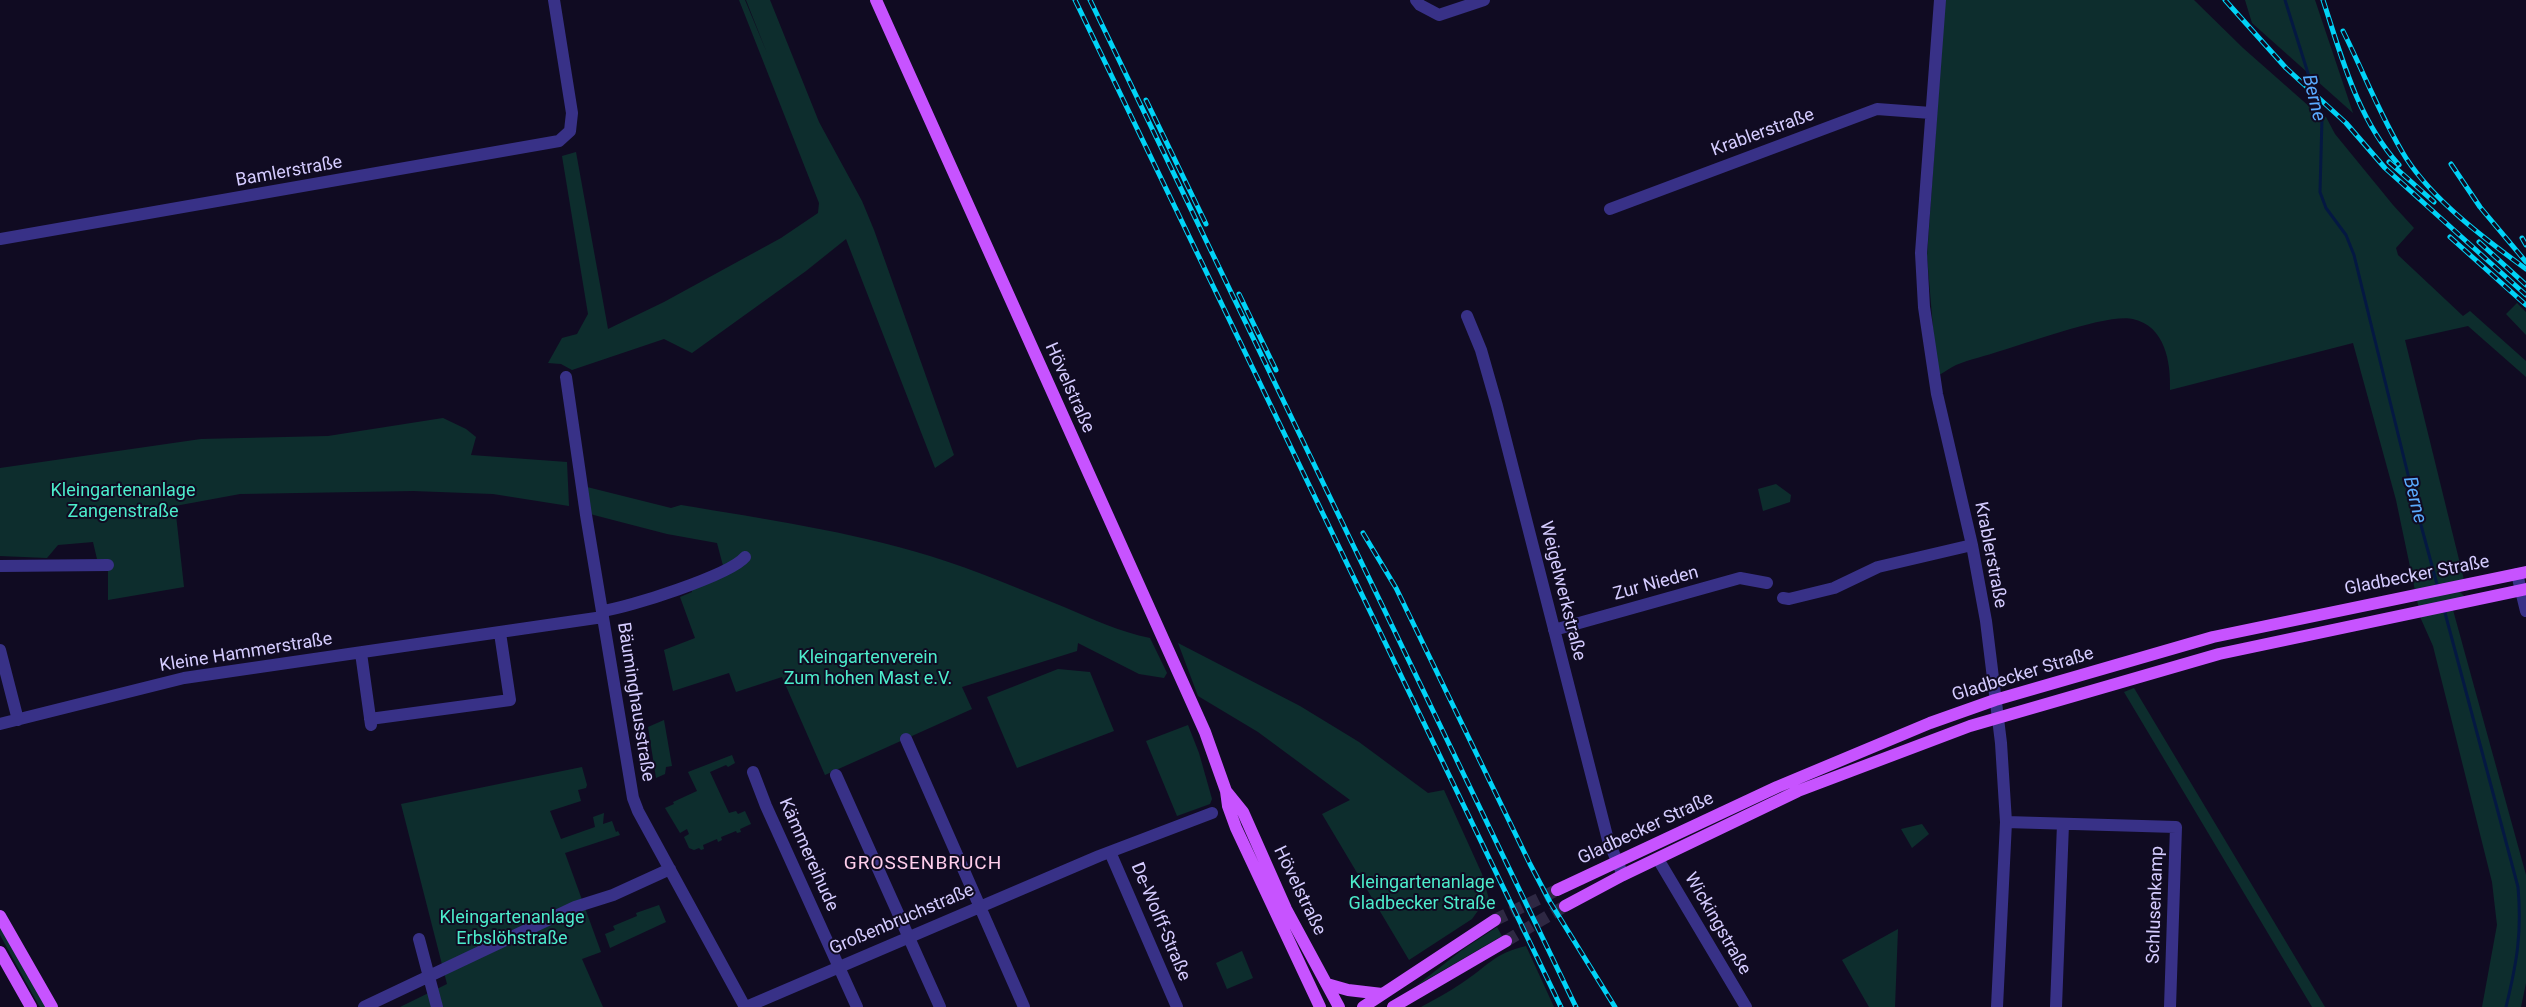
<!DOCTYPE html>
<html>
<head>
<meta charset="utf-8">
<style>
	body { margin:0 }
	canvas { display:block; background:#100b22 }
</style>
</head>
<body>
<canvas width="2526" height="1007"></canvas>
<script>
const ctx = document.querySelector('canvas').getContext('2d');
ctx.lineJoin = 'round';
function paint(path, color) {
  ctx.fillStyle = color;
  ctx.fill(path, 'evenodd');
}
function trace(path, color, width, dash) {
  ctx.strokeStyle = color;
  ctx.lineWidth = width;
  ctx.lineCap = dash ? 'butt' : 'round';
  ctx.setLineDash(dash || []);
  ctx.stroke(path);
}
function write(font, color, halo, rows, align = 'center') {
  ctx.font = font + ' Roboto,sans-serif';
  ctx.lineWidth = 4;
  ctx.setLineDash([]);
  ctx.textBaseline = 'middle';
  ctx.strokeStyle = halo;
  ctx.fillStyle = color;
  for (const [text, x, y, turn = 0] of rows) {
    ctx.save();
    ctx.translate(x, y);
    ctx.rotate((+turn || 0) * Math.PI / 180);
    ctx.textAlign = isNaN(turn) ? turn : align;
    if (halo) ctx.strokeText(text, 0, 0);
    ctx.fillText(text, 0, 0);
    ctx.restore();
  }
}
paint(new Path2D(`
	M739,0H745L767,53L746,0H770L819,122L862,201L874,230L954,455L935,468L846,239L806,271L692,353L664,339L572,370L561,364L548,363L562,338L577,334L588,314L562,156L576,152L608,329L664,302L781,238L818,213L819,203Z
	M1945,0H2194L2243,48L2311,108L2326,117L2335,134L2393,205L2414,228L2396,248L2398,255L2463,316L2470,311L2526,361V377L2468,326L2405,340L2465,584L2455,587L2472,604L2453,610L2526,875V983L2521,1007H2482L2497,925L2492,882L2433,646L2421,619L2396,500L2353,343L2170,390C2171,362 2165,326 2133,319C2108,313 2028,343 2000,351C1986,356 1970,359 1956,365C1950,368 1943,373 1937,376L1927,256Z
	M2245,0H2315L2353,113L2252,23Z
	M2517,303L2526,312V335L2506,314Z
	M443,418L466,429L476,437L471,455L567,462L569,506L493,494L413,491L240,494L175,506L184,587L108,600V560L97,559L93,542L58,545L47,558L0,556V468L201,439L328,436Z
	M1776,484L1791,495L1790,502L1763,511L1758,489Z
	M587,487L671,508L681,505C764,519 849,531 930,556C975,570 1020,589 1064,607C1092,619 1120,632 1150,638L1167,673L1164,678L1139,674L1078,643L1077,651L962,687L972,709L825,775L782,677L736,692L729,673L673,691L664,650L695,638L680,597L692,592L690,586L725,573L717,543L667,534L590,514Z
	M1178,643L1300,706L1359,742L1428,793L1444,790L1482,874L1490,903L1485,901L1472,919L1409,960L1322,814L1350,800L1258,732L1198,696Z
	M1058,669L1090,672L1114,731L1017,768L987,697Z
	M2134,688L2325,1007H2312L2124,692Z
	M664,720L672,766L666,767L665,774L656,778L648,727Z
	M1188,725L1199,753L1212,799L1210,804L1177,816L1146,741Z
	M732,755L735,763L728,767L726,765L710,772L729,813L736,811L738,814L745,811L751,824L740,829L741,832L737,833L736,831L721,837L722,840L718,842L717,839L703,845L704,849L701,850L699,848L694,850L689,848L684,837L689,834L687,829L680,833L665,808L674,804L673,802L697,791L688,772Z
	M582,767L587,785L586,788L578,790L581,801L550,811L561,839L595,827L593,817L604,813L603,824L612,821L616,832L618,831L620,835L565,853L601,952L582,959L603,1007H400L447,984L401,804Z
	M1922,824L1929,834L1912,848L1901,829Z
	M659,905L666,922L610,948L605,934L615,930L613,926L637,916L636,913Z
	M0,922L47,1007H40L38,1004L0,935Z
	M1497,927L1502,936L1416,986L1462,950Z
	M1898,929L1895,1007H1869L1842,960Z
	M1526,946L1554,1007H1421C1435,999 1449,992 1462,983C1487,967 1494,953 1526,946Z
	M1242,951L1253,978L1227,989L1216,963Z`), '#0d2d2d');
trace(new Path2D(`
	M2285,0L2322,118L2320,192L2326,208L2346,235L2354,255L2415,503L2438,588
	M2444,609L2518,887C2522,933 2517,962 2506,1007`), '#041842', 3);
trace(new Path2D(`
	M1495,920L1557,890
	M1506,941L1565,906`), '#2e2843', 12, [12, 6]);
trace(new Path2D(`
	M1416,0L1420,5L1439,15L1484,0
	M1940,0L1921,253L1924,307L1937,394L1972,545L1986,621L2001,743L2006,822L1997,1007
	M1610,209L1877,109L1931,113
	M0,239L559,141L570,131L572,113L554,0
	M1467,316L1481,350L1497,406L1608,840L1623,875
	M566,377L586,515L633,798L638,811L745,1007
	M0,566L108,565
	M2517,574L2526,611
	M1783,598L1789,599L1834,588L1878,567L1972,545
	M602,611C628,608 730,575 745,557
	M1554,630L1740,578L1767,583
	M0,650L18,720
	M361,653L371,725
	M370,719L510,700L500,633
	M0,724L184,678L603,617
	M906,739L1024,1007
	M753,772L766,806L857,1007
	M836,775L940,1007
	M2006,822L2176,827L2170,1007
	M1110,852L1177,1007
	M1658,859L1746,1007
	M419,939L437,1007
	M364,1007L575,907L613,895L670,869
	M746,1007L1099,856L1212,813
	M2056,1007L2063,824`), '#383187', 12);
trace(new Path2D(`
	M876,0L1205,732L1226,791L1228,806L1236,828L1320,1007
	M1226,791L1243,812L1286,909L1339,1007
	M1557,890L1777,787L1930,723L1995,700L2213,637L2526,572
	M1565,906L1623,875L1798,791L1970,726L2219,654L2526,589
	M0,916L52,1007
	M0,952L31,1007
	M1327,984L1348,990L1382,994
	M1363,1007L1495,920
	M1393,1007L1506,941`), '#c753ff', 12);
const rail = new Path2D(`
	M1075,0L1561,1007
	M1090,0L1576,1007
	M2225,0L2286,68L2346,123L2385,168L2526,295
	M2323,0C2342,58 2357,118 2399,165
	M2343,31C2364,73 2381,118 2406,158C2434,201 2485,239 2526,269
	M1146,100L1206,224
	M2389,162L2434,202
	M2451,164L2480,207L2526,262
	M2450,237L2526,305
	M2522,238L2526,245
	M2479,242L2526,285
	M1239,294L1276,370
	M1363,533L1396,588L1530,864L1550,902L1615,1007`);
trace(rail, '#00d3f7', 5);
trace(rail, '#100b22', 3, [9]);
write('18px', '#d5ccff', '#100b22', [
	["Krablerstraße",1763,133,-20],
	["Bamlerstraße",289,172,-10],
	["Hövelstraße",1069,388,66],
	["Krablerstraße",1990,555,79],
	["Gladbecker Straße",2417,576,-11],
	["Zur Nieden",1656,584,-15],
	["Weigelwerkstraße",1562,591,76],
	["Kleine Hammerstraße",246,653,-9],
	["Gladbecker Straße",2023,675,-17],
	["Bäuminghausstraße",635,702,81],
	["Gladbecker Straße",1646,829,-25],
	["Kämmereihude",808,855,66],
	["Hövelstraße",1299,891,64],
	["Schlusenkamp",2156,905,-88],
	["Großenbruchstraße",902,920,-23],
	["De-Wolff-Straße",1160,922,67],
	["Wickingstraße",1717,924,60]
]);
write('18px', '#4ceccb', '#100b22', [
	["Kleingartenanlage",123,491],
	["Zangenstraße",123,512],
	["Kleingartenverein",868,658],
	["Zum hohen Mast e.V.",868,679],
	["Kleingartenanlage",1422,883],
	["Gladbecker Straße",1422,904],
	["Kleingartenanlage",512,918],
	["Erbslöhstraße",512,939]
]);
write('italic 19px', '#5aabff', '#100b22', [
	["Berne",2313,98,76],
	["Berne",2414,500,76]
]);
ctx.letterSpacing = '1px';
write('19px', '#ffceeb', '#100b22', [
	["GROSSENBRUCH",923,864]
]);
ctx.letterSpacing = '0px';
</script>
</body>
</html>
